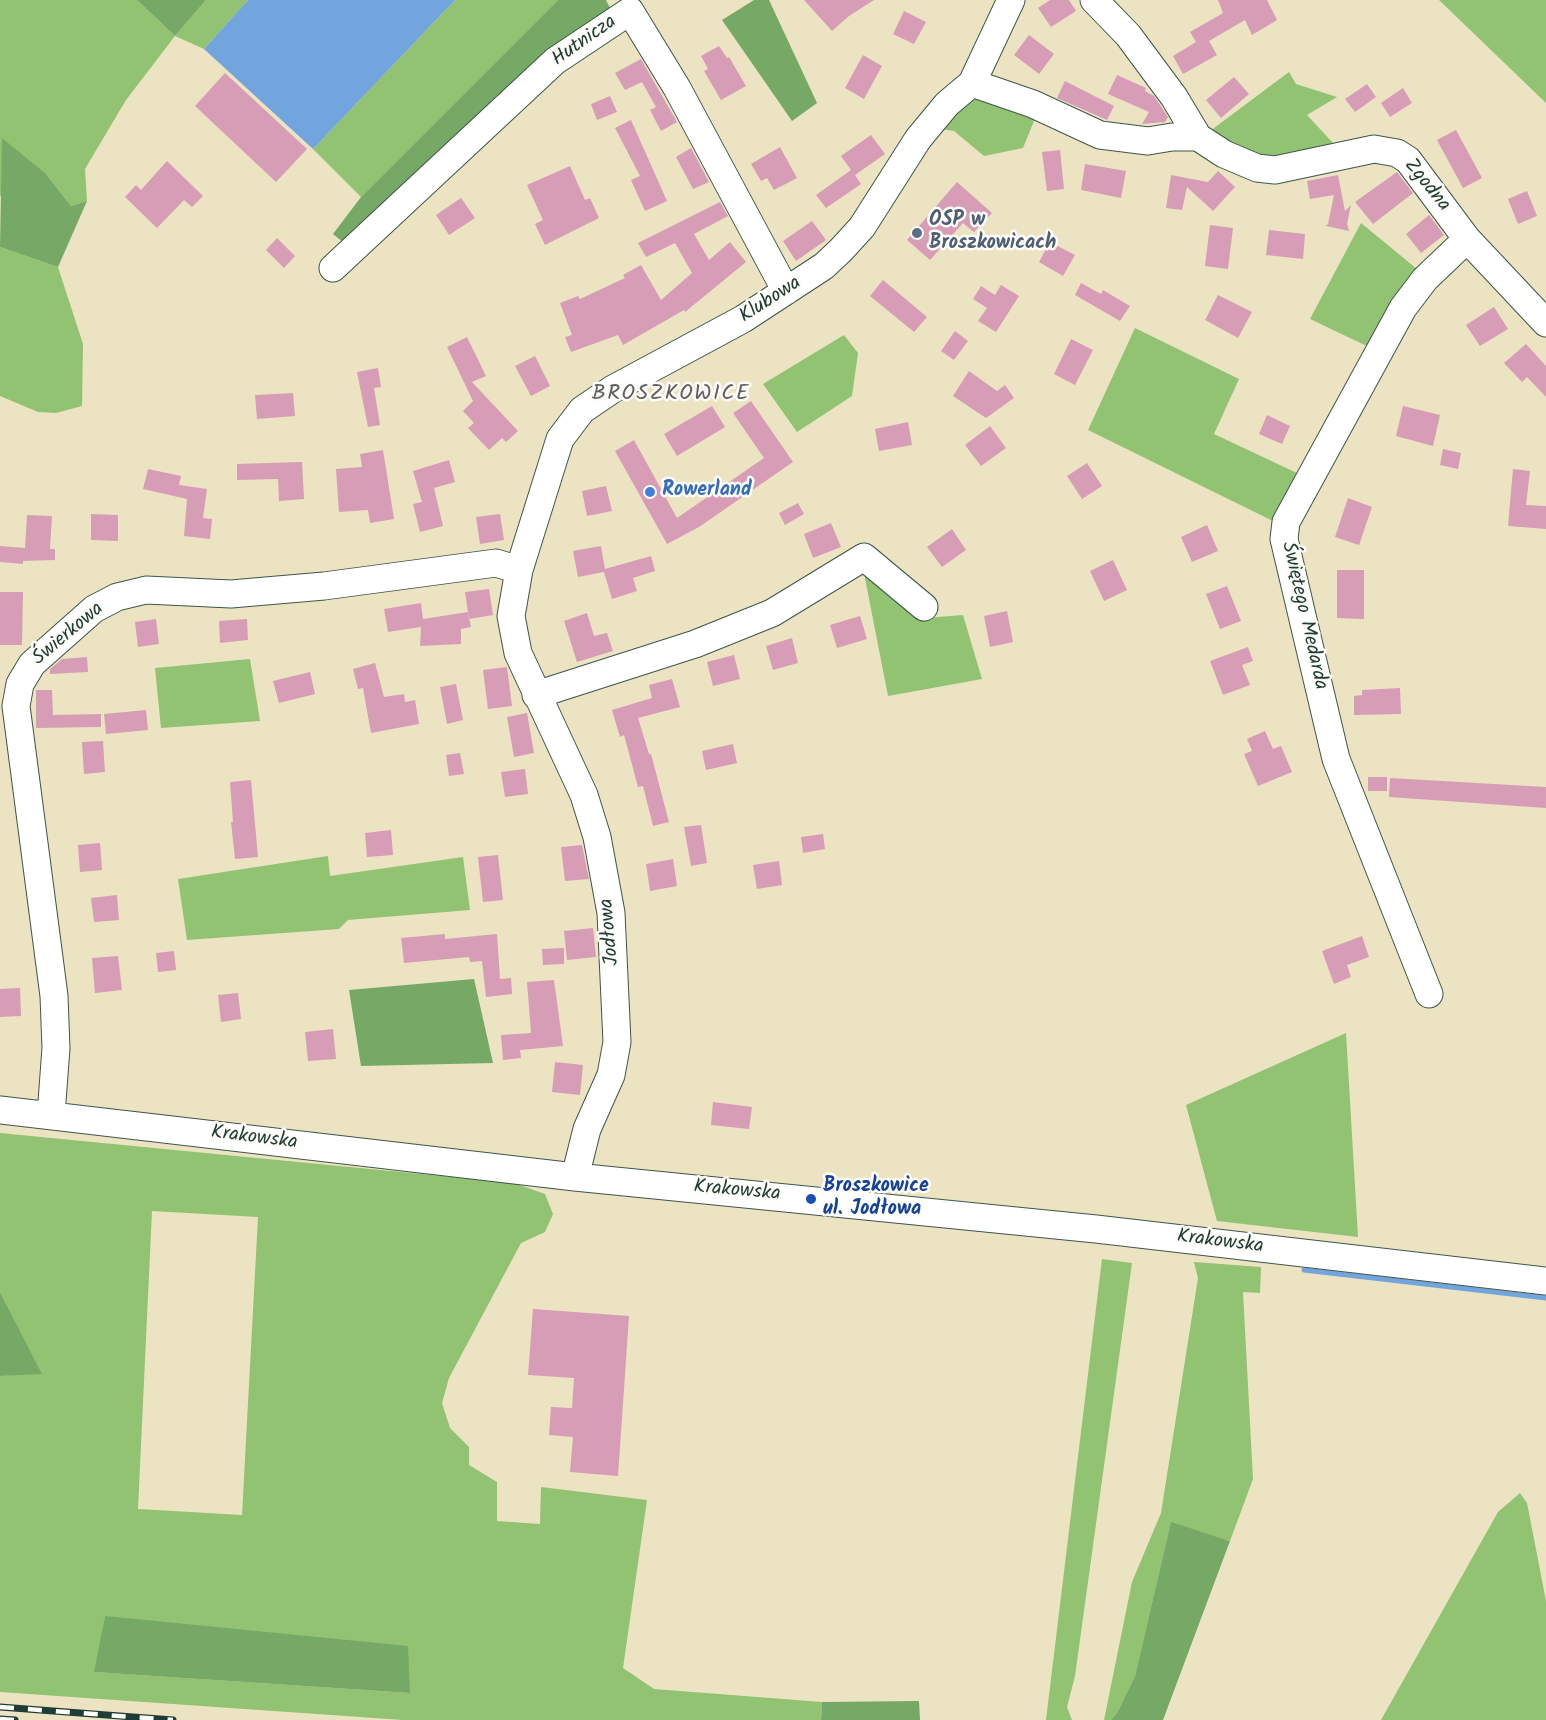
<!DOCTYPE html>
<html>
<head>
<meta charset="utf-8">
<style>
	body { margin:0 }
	canvas { display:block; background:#ebe3c2 }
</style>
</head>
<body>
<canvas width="1546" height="1720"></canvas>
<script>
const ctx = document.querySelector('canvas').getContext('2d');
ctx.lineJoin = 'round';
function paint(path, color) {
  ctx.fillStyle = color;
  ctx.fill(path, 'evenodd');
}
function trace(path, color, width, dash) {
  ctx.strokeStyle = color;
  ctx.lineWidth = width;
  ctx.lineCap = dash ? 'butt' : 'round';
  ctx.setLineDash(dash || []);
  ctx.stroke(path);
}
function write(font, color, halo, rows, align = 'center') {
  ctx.font = font + ' Kalam,sans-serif';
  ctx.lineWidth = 5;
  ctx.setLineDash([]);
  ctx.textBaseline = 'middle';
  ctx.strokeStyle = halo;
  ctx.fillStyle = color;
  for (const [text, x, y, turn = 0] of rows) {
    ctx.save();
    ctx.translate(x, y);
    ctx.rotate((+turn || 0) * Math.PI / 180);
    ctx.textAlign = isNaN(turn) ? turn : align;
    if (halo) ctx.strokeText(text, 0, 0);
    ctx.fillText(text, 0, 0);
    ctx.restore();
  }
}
paint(new Path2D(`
	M0,0H137L175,36L206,0H248L204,49L175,36L126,100L85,169L87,201L71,206L46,174L2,192L0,197Z
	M455,0H558L361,197L313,149Z
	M1439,0H1546V103Z
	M1289,72L1296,84L1337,97L1307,115L1333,143L1297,159L1268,165L1206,134Z
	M970,96L1038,111L1023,148L984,156L954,131L940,129Z
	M1361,223L1417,269L1373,349L1310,319Z
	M0,247L58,267L83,344L82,406L56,413L38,412L0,396Z
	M1135,328L1239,379L1214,434L1299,474L1275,522L1088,430Z
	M844,335L858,353L852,396L797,432L763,384Z
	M863,568L925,618L963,615L982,679L888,696Z
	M250,659L260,721L161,728L155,668Z
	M328,856L330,876L463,857L470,910L348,920L339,929L187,940L178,879Z
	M1346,1033L1358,1237L1217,1221L1186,1105Z
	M0,1133L514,1183L545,1194L553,1214L545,1232L521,1243L449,1378L442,1403L450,1428L469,1447V1465L497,1482V1521L540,1524L541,1487L647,1500L623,1668L654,1689L822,1702L821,1720H403L0,1692V1376L41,1373L0,1292ZM152,1211L258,1217L242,1515L138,1509ZM105,1617L410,1693L95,1672Z
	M1102,1259L1132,1263L1075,1676L1067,1707L1072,1720H1046Z
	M1194,1262L1261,1267L1260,1293L1243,1292L1253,1479L1230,1541L1171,1523L1135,1676L1117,1713L1111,1720H1104L1132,1582L1161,1513L1198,1278Z
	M1520,1493L1527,1503L1546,1601V1720H1381L1498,1512Z`), '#92c373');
paint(new Path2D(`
	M137,0H206L175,36Z
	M558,0H606L610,8L344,243L333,234L361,197Z
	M754,0H769L817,103L792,121L722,20Z
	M2,138L46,174L71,206L87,201L58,267L0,247Z
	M474,979L493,1063L361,1066L349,990Z
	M0,1292L42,1374L0,1376Z
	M1171,1522L1230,1541L1163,1720H1111L1117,1713L1135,1676Z
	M105,1616L408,1646L410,1693L94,1672Z
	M919,1701L920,1720H821L822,1702Z`), '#75a965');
paint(new Path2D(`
	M248,0H455L313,149L204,49Z`), '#72a4dd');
trace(new Path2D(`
	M1304,1270L1546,1298`), '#72a4dd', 5);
paint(new Path2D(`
	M804,0H874L849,16L832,31Z
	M1050,0H1069L1076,11L1051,27L1038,8Z
	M1218,0H1267L1277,20L1252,35L1245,20L1209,41L1217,55L1183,74L1173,56L1196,42L1190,32L1223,13Z
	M904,11L926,22L914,44L893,34Z
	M1029,35L1054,54L1039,74L1014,55Z
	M719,46L727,58L729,57L746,86L721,100L704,71L708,69L701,56Z
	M863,55L882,66L864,99L845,88Z
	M641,59L677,122L661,131L650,110L656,107L642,82L625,90L615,73Z
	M225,73L307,149L276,182L195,106Z
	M1117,75L1146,88L1145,91L1154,96L1168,117L1165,122L1142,124L1149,112L1108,94Z
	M1234,77L1249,94L1221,118L1206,100Z
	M1065,81L1114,106L1107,120L1057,98Z
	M1367,84L1376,97L1355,112L1345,99Z
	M1403,88L1412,103L1390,117L1381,103Z
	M610,96L617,112L597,120L591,104Z
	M631,120L667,201L645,211L631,180L640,176L615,128Z
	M1456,130L1482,178L1463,188L1437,140Z
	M871,135L885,154L855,175L861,184L826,208L816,195L851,170L841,156Z
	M780,147L797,178L774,190L767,178L761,181L751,164Z
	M691,148L709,182L693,189L676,157Z
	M1060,150L1064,189L1047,191L1042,152Z
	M167,161L203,196L192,207L184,200L157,228L125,197L136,185L141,190Z
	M1085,164L1126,171L1121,198L1081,190Z
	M570,166L585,200L590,198L599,218L545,245L535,224L543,220L527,185Z
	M1218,171L1235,187L1213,211L1187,187L1182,210L1166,208L1171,175L1208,182Z
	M1397,172L1413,193L1373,224L1355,202Z
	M1338,175L1345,211L1351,205L1347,224L1349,231L1326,226L1328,224L1334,195L1310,199L1307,181Z
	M957,182L992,213L974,232L963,223L930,260L907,240Z
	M1527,191L1537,216L1518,224L1508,199Z
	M461,198L475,218L449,235L436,215Z
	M720,202L728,216L694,234L709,260L730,242L746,262L685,312L684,310L623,345L618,335L571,352L565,337L572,335L560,303L578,296L580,299L625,278L623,275L641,265L661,300L692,273L675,243L646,257L638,243Z
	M1429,215L1444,235L1421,253L1406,234Z
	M812,221L826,240L796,261L783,241Z
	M1210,225L1233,228L1228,269L1205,266Z
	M1269,230L1305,234L1303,259L1266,255Z
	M277,238L295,256L284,268L266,250Z
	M1050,242L1075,255L1063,276L1039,262Z
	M883,280L927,317L914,332L870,296Z
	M1081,283L1101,294L1103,290L1130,306L1120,321L1075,295Z
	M1001,285L1019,296L996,332L978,321L987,308L973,299L981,286L995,295Z
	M1218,295L1252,312L1238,338L1205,320Z
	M1494,307L1508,329L1480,346L1466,325Z
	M955,331L968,341L954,360L941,351Z
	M467,337L486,376L472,382L518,431L506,442L502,438L489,450L468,428L474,423L463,411L473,401L447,347Z
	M1071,339L1093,350L1075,385L1054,374Z
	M1526,344L1546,366V397L1527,377L1522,382L1504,363Z
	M535,356L550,386L531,396L515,366Z
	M378,368L381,387L374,388L380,425L368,427L357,372Z
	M969,371L997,391L1005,385L1014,398L986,418L953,396Z
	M293,393L295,416L257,419L255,395Z
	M751,401L793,462L699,527L667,544L615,451L634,440L677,518L764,458L733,413Z
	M712,406L725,427L677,456L664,434Z
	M1403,406L1440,415L1433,446L1396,436Z
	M1267,415L1290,426L1282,444L1259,434Z
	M908,422L912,445L879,451L875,429Z
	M990,426L1006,448L981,466L965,445Z
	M1443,449L1461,453L1458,469L1440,465Z
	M383,450L394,519L370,523L368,510L339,512L336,469L362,467L360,454Z
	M449,460L455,482L434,488L443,526L420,532L413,504L422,502L413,471Z
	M302,462L304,499L279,501L278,479L237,480V464Z
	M1087,463L1102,486L1082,499L1067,476Z
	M148,469L181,476L179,485L207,489L203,518L212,519L210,539L184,536L187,499L143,489Z
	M1513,469L1530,471L1526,505L1546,506V529L1508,526Z
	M606,486L612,511L587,516L582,491Z
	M1348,498L1372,507L1359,545L1335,537Z
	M798,503L804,514L785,525L779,513Z
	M91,514L118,515V541L91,540Z
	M500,514L504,540L480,544L476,517Z
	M27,515L52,516L50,549H55V560L23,561V564L0,562V546L25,548Z
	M831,523L841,547L813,558L804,534Z
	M1207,525L1218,551L1192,562L1181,537Z
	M952,529L966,550L942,567L927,547Z
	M601,546L605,569L651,556L655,571L633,578L637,591L612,599L604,572L578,577L573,551Z
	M1113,560L1127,590L1104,601L1090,571Z
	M1337,570H1364V619L1337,618Z
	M1227,586L1241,621L1220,629L1206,594Z
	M489,589L493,615L469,619L465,592Z
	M0,592H23L22,645H0Z
	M421,603L423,619L468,612L471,627L461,629V644L420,646L421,627L388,632L384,609Z
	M1007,611L1013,642L990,647L984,616Z
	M587,613L594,636L607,633L613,651L577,662L564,621Z
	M860,616L867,639L837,648L830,625Z
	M156,619L159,644L138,647L135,622Z
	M247,619L248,640L220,643L219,621Z
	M792,638L798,663L773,670L766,646Z
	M1248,647L1253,661L1242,665L1250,685L1223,695L1210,661Z
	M734,655L740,679L713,686L707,662Z
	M87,657L88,672L50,674V669L62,659Z
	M375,663L384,697L404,694L405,702L415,700L419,724L371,733L363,688L358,689L353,669Z
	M507,667L512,706L488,709L483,670Z
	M310,672L315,694L279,703L273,681Z
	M672,679L680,707L638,718L649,754H651L669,822L653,826L643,786L638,787L624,735L620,737L612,710L652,698L649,685Z
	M456,684L463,720L447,724L440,687Z
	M1400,688L1401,714L1354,715V696L1362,695V690Z
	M36,690H52L53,715L101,714V727L36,728Z
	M146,710L148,730L106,734L104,714Z
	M527,713L534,753L514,757L507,717Z
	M1265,731L1273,749L1281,746L1292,772L1258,786L1244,754L1252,751L1247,739Z
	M103,741L105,772L84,774L82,742Z
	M733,744L737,763L706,770L702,751Z
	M460,753L464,774L449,776L446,755Z
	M525,769L528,794L505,797L501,772Z
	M1368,777H1387V791H1368Z
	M1390,778L1546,787V808L1389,797Z
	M251,780L258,857L235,859L231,822H233L230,782Z
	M701,825L707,863L691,866L684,827Z
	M391,830L393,855L367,857L365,833Z
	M823,834L825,849L803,853L801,837Z
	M100,843L102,870L80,872L78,845Z
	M582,845L589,879L565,881L561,847Z
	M498,855L503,900L483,902L478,857Z
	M673,859L677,886L650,891L646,864Z
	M779,861L782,885L757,889L753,865Z
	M117,895L119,920L94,922L91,898Z
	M593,928L596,957L567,960L564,931Z
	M445,934V939L497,934L500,979L511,978L512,994L486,997L482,961L470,962L469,957L404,963L401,938Z
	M1362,936L1369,957L1347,965L1351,977L1334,984L1322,951Z
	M564,948V964L543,965L542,949Z
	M174,951L176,970L158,972L156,953Z
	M118,956L122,990L95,993L92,958Z
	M554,980L563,1046L520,1050L521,1058L503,1060L501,1035L531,1033L527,982Z
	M20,988L21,1016L0,1017V989Z
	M238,993L241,1019L221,1022L218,995Z
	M333,1029L336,1059L308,1061L305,1032Z
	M555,1062L583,1065L580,1095L552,1092Z
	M713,1102L752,1107L749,1129L711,1125Z
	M533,1309L629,1316L618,1476L570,1472L573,1437L549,1435L551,1407L572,1408L574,1378L528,1375Z`), '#d79db7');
const minor = new Path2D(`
	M1094,0L1128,35L1174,97L1198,137L1224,154L1257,168L1275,170L1374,149L1397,153L1408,160L1467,239L1546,323
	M972,83L1033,104L1100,135L1148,141L1172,137H1198
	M333,268L555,61L630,11L677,88L786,291
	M536,695L695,644L772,613L864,557L924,607
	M1429,994L1336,759L1284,539L1286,522L1403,308L1425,279L1467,239
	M0,1110L575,1177L1096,1229L1546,1281
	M51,1115L56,1048L54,996L16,706L20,684L32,664L94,609L117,597L146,590L231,594L324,586L496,563L519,570
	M575,1177L587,1129L611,1075L617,1042L611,913L597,837L584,795L518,653L511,616L519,570L560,439L582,410L613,389L743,319L824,266L841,250L862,227L918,139L947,104L972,83L1011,0`);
trace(minor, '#3e5649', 29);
trace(minor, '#fff', 27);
const rail = new Path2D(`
	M0,1707L173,1720
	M0,1719L15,1720`);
trace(rail, '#1f3d34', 7);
trace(rail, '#fdfcf7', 4.5, [14]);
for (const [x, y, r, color] of [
	[917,233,6,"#5c6f8a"],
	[650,492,6,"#3f7fe0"],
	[811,1199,6,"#1a4fb4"]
]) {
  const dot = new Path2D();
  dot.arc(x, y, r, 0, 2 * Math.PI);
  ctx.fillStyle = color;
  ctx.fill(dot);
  trace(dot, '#fdfcf7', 2);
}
write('20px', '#1f3d34', '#fdfcf7', [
	["Hutnicza",585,42,-35],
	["Zgodna",1426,186,51],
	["Klubowa",771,301,-33],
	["Świętego Medarda",1303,616,77],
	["Świerkowa",69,635,-40],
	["Jodłowa",611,932,-95],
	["Krakowska",254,1139,7],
	["Krakowska",737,1192,5],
	["Krakowska",1220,1243,7]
]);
write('bold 20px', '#4e5e75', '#fdfcf7', [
	["OSP w",929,222],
	["Broszkowicach",929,245]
], 'left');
write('bold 20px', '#366cbe', '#fdfcf7', [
	["Rowerland",662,492]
], 'left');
write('bold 20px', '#164399', '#fdfcf7', [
	["Broszkowice",823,1188],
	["ul. Jodłowa",823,1211]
], 'left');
ctx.letterSpacing = '1.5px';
write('22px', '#5f5f62', '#fdfcf7', [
	["BROSZKOWICE",671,395]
]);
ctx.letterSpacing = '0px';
</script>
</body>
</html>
